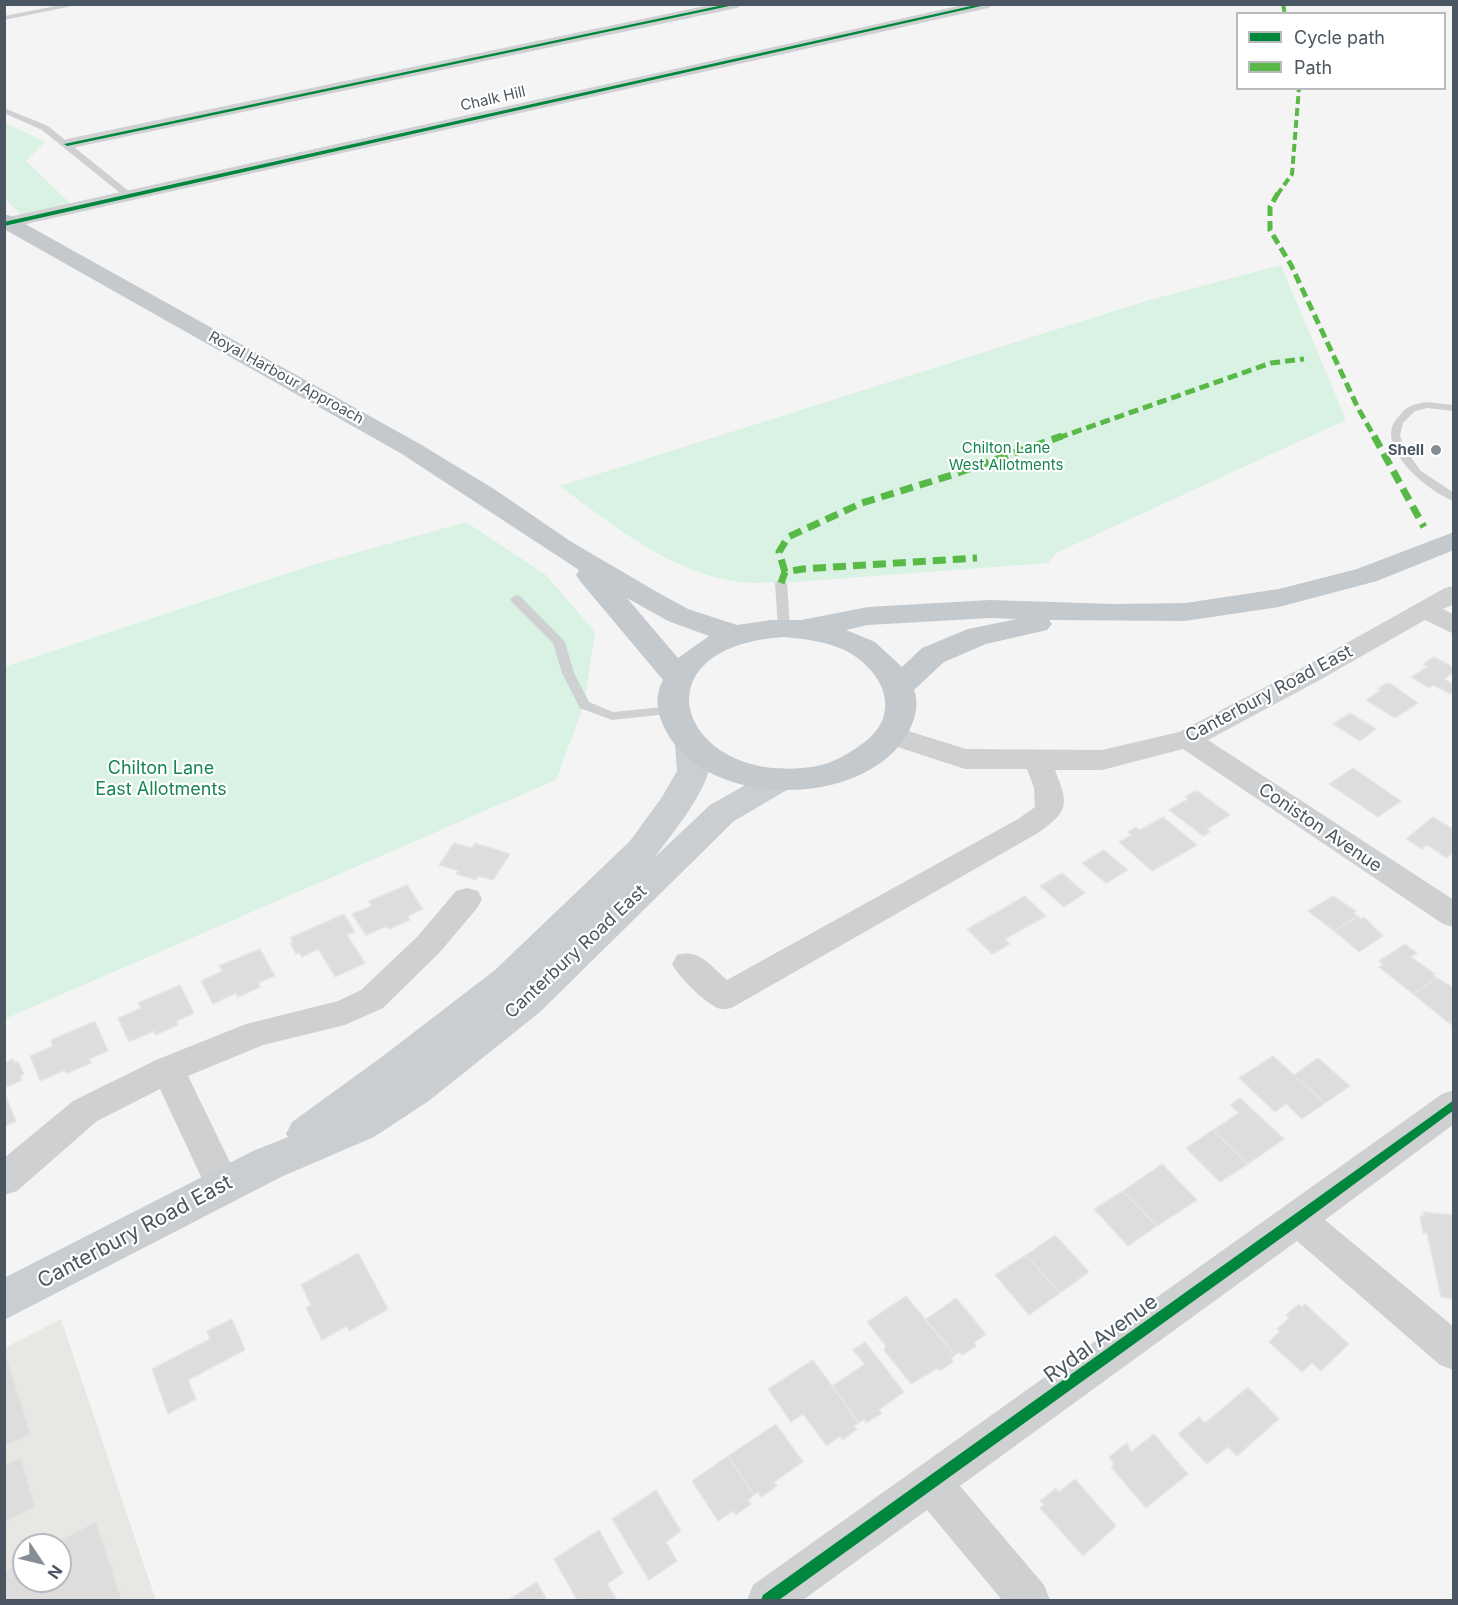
<!DOCTYPE html>
<html>
<head>
<meta charset="utf-8">
<style>
	body { margin:0 }
	#map { position:relative; width:1458px; height:1605px; overflow:hidden; background:#f4f4f4; font-family:Inter,sans-serif }
	canvas { display:block }
	.frame { position:absolute; inset:0; border:6px solid #4a5661; pointer-events:none }
	.legend { position:absolute; left:1236px; top:12px; width:210px; height:78px; box-sizing:border-box; background:#fff; border:2px solid #b7bbc0; margin:0; padding:8px 10px; list-style:none; font-size:18px; color:#4a5661 }
	.legend li { display:flex; align-items:center; gap:12px; height:30px }
	.legend b { width:30px; border:2px solid #b7bbc0 }
	.north { position:absolute; left:12px; top:1533px; width:60px; height:60px; box-sizing:border-box; background:#fff; border:2px solid #b7bbc0; border-radius:50%; rotate:125deg; font-size:16px; font-weight:700; line-height:24px; text-align:center; color:#4a5661 }
	.north::after { content:''; display:block; margin:auto; width:21px; height:27px; background:#868d94; clip-path:polygon(50% 0,100% 100%,50% 72%,0 100%) }
</style>
</head>
<body>
<div id="map">
<canvas width="1458" height="1605"></canvas>
<div class="frame"></div>
<ul class="legend">
<li><b style="height:8px;background:#00873e"></b>Cycle path</li>
<li><b style="height:8px;background:#58b947"></b>Path</li>
</ul>
<div class="north">N</div>
</div>
<script>
const ctx = document.querySelector('canvas').getContext('2d');
ctx.lineJoin = 'round';
function paint(path, color) {
  ctx.fillStyle = color;
  ctx.fill(path, 'evenodd');
}
function trace(path, color, width, dash) {
  ctx.strokeStyle = color;
  ctx.lineWidth = width;
  ctx.lineCap = dash ? 'butt' : 'round';
  ctx.setLineDash(dash || []);
  ctx.stroke(path);
}
function write(font, color, halo, rows, align = 'center') {
  ctx.font = font + ' Inter,sans-serif';
  ctx.lineWidth = 4.5;
  ctx.setLineDash([]);
  ctx.textBaseline = 'middle';
  ctx.strokeStyle = halo;
  ctx.fillStyle = color;
  for (const [text, x, y, turn = 0] of rows) {
    ctx.save();
    ctx.translate(x, y);
    ctx.rotate((+turn || 0) * Math.PI / 180);
    ctx.textAlign = isNaN(turn) ? turn : align;
    if (halo) ctx.strokeText(text, 0, 0);
    ctx.fillText(text, 0, 0);
    ctx.restore();
  }
}
paint(new Path2D(`
	M61,1319L156,1600H5V1348ZM24,1545H60V1581H24Z`), '#e8e7e3');
paint(new Path2D(`
	M4,122L45,142L26,161L71,204L21,214L5,199Z
	M1281,265L1346,420L1056,553L1048,563L781,583C768,582 754,584 740,582C673,574 612,525 560,486L1146,301Z
	M466,522L546,575L595,632L584,705L556,780L5,1019L4,667L313,565Z`), '#d9f2e3');
const building = new Path2D(`
	M1434,657L1454,668V672L1444,679L1454,684V691L1450,694L1433,685L1429,688L1411,677L1427,667L1423,664Z
	M1386,683L1391,684L1418,703L1395,718L1366,700L1381,690L1378,689Z
	M1350,713L1376,729L1360,741L1333,724Z
	M1353,768L1401,801L1378,817L1329,784Z
	M1195,791L1199,792L1230,815L1207,829L1210,832L1203,836L1169,810L1188,799L1185,797Z
	M1163,817L1197,845L1152,871L1119,842L1131,835L1128,832L1136,827L1140,830Z
	M1433,817L1454,830V852L1447,858L1427,845L1422,849L1406,839Z
	M454,843L472,848L475,843L510,854L493,880L478,876L476,880L456,874L459,871L439,865Z
	M1104,850L1128,870L1106,883L1082,863Z
	M1062,873L1085,893L1064,907L1040,886Z
	M407,885L423,909L408,916L410,920L389,929L387,926L366,935L352,914L372,906L369,901Z
	M1025,896L1046,916L1005,939L1010,944L992,954L967,929Z
	M1333,896L1356,911L1354,913L1358,916L1334,931L1308,911Z
	M344,914L355,932L347,935L365,963L335,977L318,949L302,957L299,953L296,954L290,943L293,942L290,938Z
	M1358,916L1361,919L1364,917L1383,936L1359,952L1334,931Z
	M1405,944L1417,953L1411,957L1435,974L1433,975L1437,978L1413,994L1379,967L1383,965L1379,961Z
	M260,949L275,976L258,983L260,987L238,997L236,993L213,1004L201,981L222,971L219,966Z
	M1437,978L1454,988V1027L1413,994Z
	M180,985L194,1013L177,1021L178,1025L155,1035L154,1031L129,1042L118,1018L141,1008L138,1003Z
	M95,1021L108,1051L89,1059L91,1063L66,1074L65,1070L40,1081L30,1056L53,1046L51,1040Z
	M1273,1056L1294,1075L1325,1103L1302,1119L1286,1104L1275,1112L1239,1078Z
	M1318,1058L1350,1086L1325,1103L1294,1075Z
	M13,1059L15,1063L18,1061L24,1074L20,1076L22,1080L4,1088V1063Z
	M4,1092L16,1121L4,1127Z
	M1240,1098L1284,1139L1248,1164L1213,1130L1239,1113L1230,1105Z
	M1213,1130L1248,1164L1220,1182L1186,1148Z
	M1162,1164L1197,1200L1157,1226L1123,1191Z
	M1123,1191L1157,1226L1128,1246L1094,1209Z
	M1423,1212L1454,1215V1299L1441,1297L1427,1233H1423L1420,1216H1424Z
	M1055,1235L1089,1272L1060,1293L1026,1255Z
	M358,1253L388,1309L349,1331L347,1326L322,1340L306,1308L311,1305L301,1285Z
	M1026,1255L1060,1293L1029,1315L995,1275Z
	M906,1296L955,1355L951,1359L953,1362L940,1371L938,1368L911,1384L884,1350L886,1346L867,1322Z
	M956,1298L986,1334L974,1343L976,1346L962,1355L959,1352L955,1355L925,1320Z
	M1299,1304L1302,1307L1305,1304L1349,1344L1321,1371L1312,1363L1302,1372L1269,1342L1280,1331L1277,1329L1289,1318L1286,1315Z
	M232,1319L245,1350L188,1380L196,1399L168,1414L152,1369L210,1339L207,1331Z
	M865,1342L904,1392L879,1410L882,1413L866,1423L864,1419L859,1423L832,1386L865,1364L853,1350Z
	M7,1358L31,1434L4,1447V1359Z
	M813,1360L859,1423L854,1426L857,1429L843,1440L840,1436L827,1446L803,1414L791,1422L768,1389Z
	M1248,1387L1279,1419L1237,1456L1228,1447L1207,1464L1178,1434L1199,1417L1205,1423Z
	M776,1424L803,1462L774,1482L777,1486L761,1497L758,1492L754,1495L728,1456Z
	M1154,1434L1188,1474L1146,1508L1111,1467L1114,1464L1109,1457L1127,1443L1131,1452Z
	M728,1456L754,1495L748,1500L751,1504L736,1515L733,1511L718,1521L692,1481Z
	M21,1457L35,1507L4,1523V1465Z
	M1075,1479L1116,1526L1083,1556L1040,1508L1044,1505L1040,1501L1056,1488L1059,1492Z
	M656,1490L681,1531L666,1542L677,1561L649,1580L612,1519Z
	M96,1521L122,1600H4V1571L24,1560V1581H60V1545H52Z
	M599,1530L623,1573L607,1584L617,1600H577L554,1559Z
	M537,1582L547,1600H508Z`);
paint(building, '#ddddde');
trace(building, '#e5e6e7', 1.5);
paint(new Path2D(`
	M66,4H82L4,20V16Z
	M4,108L48,126L131,193V197H125L42,130L4,113Z
	M1427,402L1454,405V411L1427,408L1415,411L1403,423L1400,435L1404,448L1421,471L1454,493V501C1428,492 1370,444 1399,416C1402,413 1405,408 1409,407C1414,404 1421,403 1427,402Z
	M781,579L787,583L790,628L784,632L778,628L775,583Z
	M516,595L520,596L565,642L574,673L589,702L613,712L673,706L677,707L679,710L677,713L612,720L580,708L562,673L553,643L512,602L510,599Z`), '#ced0d2');
paint(new Path2D(`
	M714,4H744L737,8L67,149L59,144L67,139Z
	M967,4H995L988,8L4,229V218Z
	M1454,586V604L1443,609L1454,615V634L1425,620L1318,681L1208,740L1454,900V927L1443,924L1183,749L1102,770H1055C1069,805 1069,811 1038,833L735,1006C731,1008 726,1010 721,1009C707,1006 679,977 672,964L677,955C699,948 711,966 727,980L1018,819L1035,807L1034,788L1027,769H965L882,742L878,735L882,728L892,726L966,749L1102,750L1179,732L1300,669L1445,588Z
	M467,888L478,891L482,899L478,907L440,952L383,1008L345,1025L263,1045L188,1076L241,1185L236,1196L223,1201L210,1196L160,1089L97,1121L17,1191L4,1195V1158L73,1101L156,1060L246,1024L338,1001L361,990L418,936L456,891Z
	M1454,1090V1124L1325,1220L1454,1327V1370L1440,1365L1297,1241L960,1486L1044,1585L1050,1600H1002L927,1510L803,1600H747L753,1585L1442,1094Z`), '#ced0d2');
paint(new Path2D(`
	M691,733L702,736C708,745 712,763 708,773C699,802 673,832 655,857L710,805L770,771L781,768L792,771L797,779L792,787L734,821L540,1012L430,1100L374,1137L281,1177L4,1320V1278L253,1151L288,1137L286,1134L292,1122L383,1056L495,970L630,841L662,797L677,771L675,744L680,736Z`), '#caced1');
paint(new Path2D(`
	M4,214L11,216L420,444L494,489L570,541L657,592L688,609L737,625L771,620H801L868,607L990,600L1114,604L1185,603L1279,589L1357,569L1454,532V550L1377,581L1279,607L1185,621L1049,620L1052,624L1047,630L986,644L944,662L914,690C920,706 914,724 905,738C856,812 693,808 661,720C656,706 656,693 663,680L580,581L576,575L579,570L402,454L4,229ZM627,598L668,621L709,636L678,658ZM990,618L1017,619L968,629L922,648L902,667L875,642L846,630L868,625ZM784,637C804,639 823,641 842,649C883,668 905,714 862,744C848,754 833,763 817,766C683,790 628,647 784,637Z`), '#c4c9cd');
trace(new Path2D(`
	M1283,4L1285,14
	M1277,195L1292,174L1299,88`), '#58b947', 4, [8, 4]);
trace(new Path2D(`
	M1278,193L1270,207V230L1291,265L1358,408L1375,438
	M1058,438L1271,363L1304,359`), '#58b947', 5, [10, 5]);
trace(new Path2D(`
	M1374,436L1424,527
	M785,572L779,552L788,537L862,503L952,475L1062,436
	M781,583L785,572L803,569L977,558`), '#58b947', 7, [13, 7]);
paint(new Path2D(`
	M728,4H739L67,146L64,144Z
	M980,4H990L4,226V222Z
	M1454,1100V1110L1302,1223L779,1600H761L763,1595Z`), '#00873e');
for (const [x, y, r, color] of [
	[1436,450,6,"#868d94"]
]) {
  const dot = new Path2D();
  dot.arc(x, y, r, 0, 2 * Math.PI);
  ctx.fillStyle = color;
  ctx.fill(dot);
  trace(dot, '#fff', 2);
}
write('15px', '#4a5661', '#fff', [
	["Chalk Hill",493,99,-13],
	["Royal Harbour Approach",286,378,29]
]);
write('15px', '#17864f', '#fff', [
	["Chilton Lane",1006,448],
	["West Allotments",1006,465]
]);
write('bold 15px', '#4a5661', '#fff', [
	["Shell",1424,450]
], 'right');
write('18px', '#4a5661', '#fff', [
	["Canterbury Road East",1269,694,-28],
	["Coniston Avenue",1320,828,34],
	["Canterbury Road East",576,952,-43]
]);
write('18px', '#17864f', '#fff', [
	["Chilton Lane",161,769],
	["East Allotments",161,790]
]);
write('21px', '#4a5661', '#fff', [
	["Canterbury Road East",135,1232,-28],
	["Rydal Avenue",1101,1339,-36]
]);
</script>
</body>
</html>
